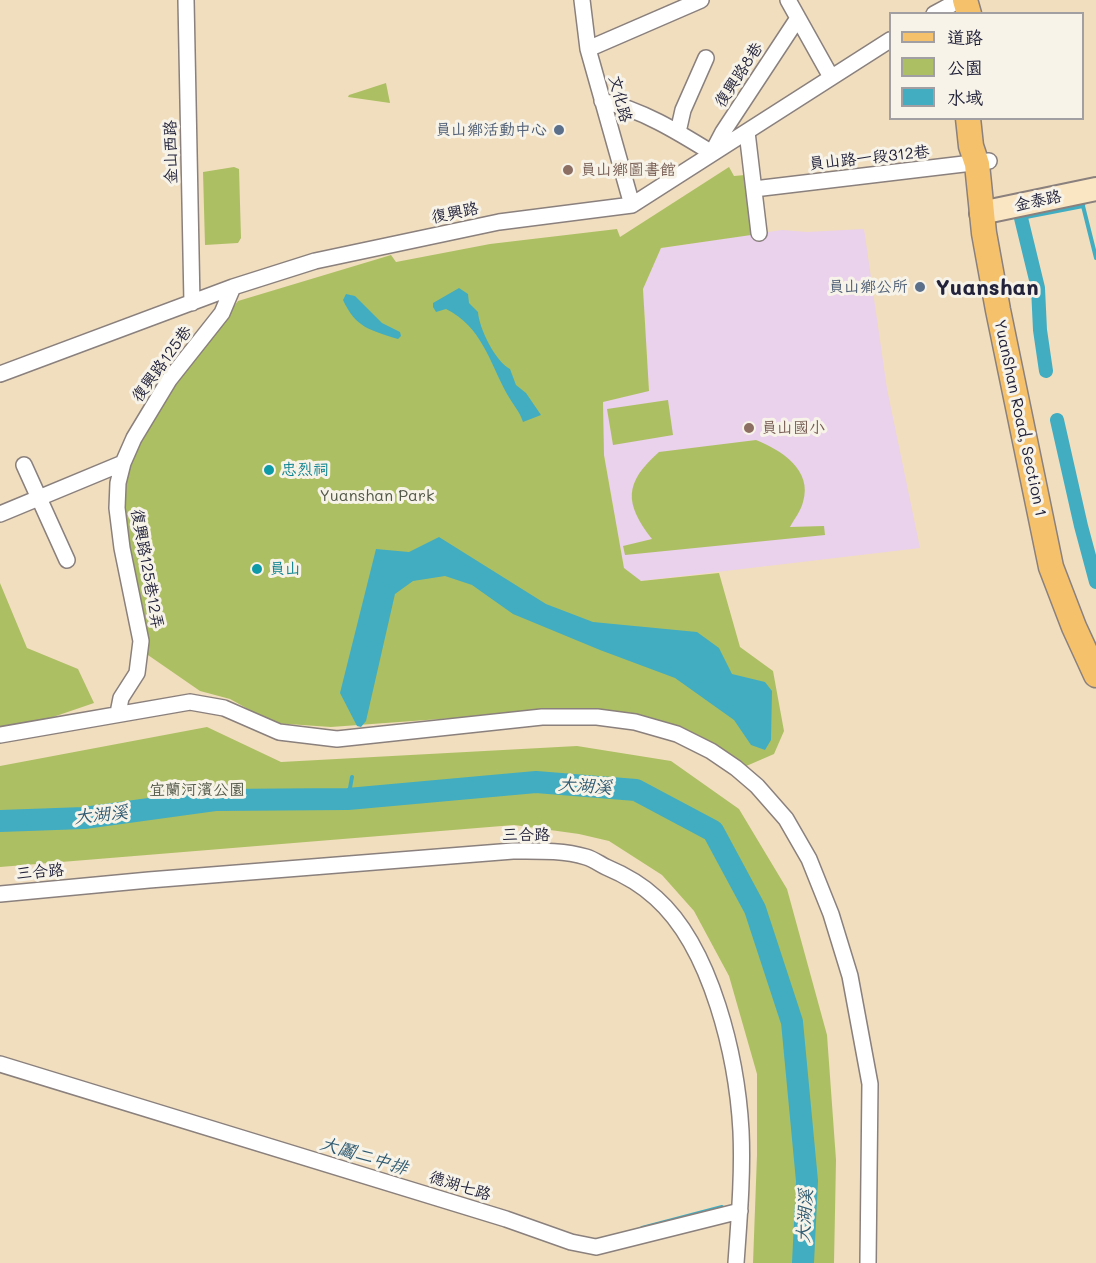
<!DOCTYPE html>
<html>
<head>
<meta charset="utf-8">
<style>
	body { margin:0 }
	#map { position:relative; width:1096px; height:1263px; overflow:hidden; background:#f1debf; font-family:Mali,"LXGW WenKai TC",sans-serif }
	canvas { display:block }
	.legend { position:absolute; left:889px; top:12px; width:195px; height:108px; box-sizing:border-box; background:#f7f3e8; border:2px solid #a29fa3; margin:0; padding:8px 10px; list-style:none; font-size:18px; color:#22223b }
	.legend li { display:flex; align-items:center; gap:12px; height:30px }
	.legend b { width:30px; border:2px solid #a29fa3 }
</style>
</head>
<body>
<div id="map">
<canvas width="1096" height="1263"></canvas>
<ul class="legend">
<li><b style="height:8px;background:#f6c16b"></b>道路</li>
<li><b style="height:16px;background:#adbf63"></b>公園</li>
<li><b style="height:16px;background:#42adc1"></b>水域</li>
</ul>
</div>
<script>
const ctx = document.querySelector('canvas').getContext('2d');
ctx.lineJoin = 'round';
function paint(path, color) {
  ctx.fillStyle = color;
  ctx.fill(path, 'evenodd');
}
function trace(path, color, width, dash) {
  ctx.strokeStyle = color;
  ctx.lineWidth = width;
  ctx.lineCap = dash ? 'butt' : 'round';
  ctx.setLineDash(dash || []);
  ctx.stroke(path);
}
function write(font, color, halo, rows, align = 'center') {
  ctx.font = font + ' Mali,"LXGW WenKai TC",sans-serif';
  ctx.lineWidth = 6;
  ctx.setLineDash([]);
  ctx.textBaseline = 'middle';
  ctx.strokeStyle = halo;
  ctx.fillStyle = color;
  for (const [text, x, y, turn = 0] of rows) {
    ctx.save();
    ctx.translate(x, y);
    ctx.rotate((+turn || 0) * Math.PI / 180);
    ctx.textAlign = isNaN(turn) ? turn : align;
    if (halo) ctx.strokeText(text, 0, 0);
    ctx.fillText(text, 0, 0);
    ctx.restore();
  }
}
paint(new Path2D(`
	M864,229L887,389L920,548L640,581L624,568L604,455L603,402L649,390L643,289L661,248L782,230L807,232Z`), '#ead1ec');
paint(new Path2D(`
	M386,83L390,103L348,97L349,95Z
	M234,167L239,169L241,238L238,243L205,245L203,172Z
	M729,167L734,176L745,175L751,235L661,248L643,289L649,391L603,402L604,455L624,568L641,581L719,573L740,647L773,671L784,731L774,754L744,767L701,737L676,726L563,710L331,727L273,723L230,699L200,691L145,653L122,511L128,462L178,377L238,301L391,255L396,262L490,244L617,229L620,237Z
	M668,400L673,435L613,445L607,409Z
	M756,440C781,450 813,470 803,502C801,511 794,519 790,527L824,526L825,535L625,555L623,546L652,539C624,503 624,483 659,452Z
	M0,583L27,648L78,669L94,703L53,717L0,729Z
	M207,727L281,762L577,746L671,761L739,809L787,889L827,1035L836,1160L834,1263H753L757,1155V1074L729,976L694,911L662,875L609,841L579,834L514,825L0,867V766Z`), '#adbf63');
paint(new Path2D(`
	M459,288L468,294L469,303L478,312C479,328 495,361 510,369L516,385L526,393L541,415L523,422C519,410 513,405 507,394C489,361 482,327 446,309L436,312L433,307V303Z
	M346,294L355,296L382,323L400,332L401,336L398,339C370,330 356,328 343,300Z
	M439,537L546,604L593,622L697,632L719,648L732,674L765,682L772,691L771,740L765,750L751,745L734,720L675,678L600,650L513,614L472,585L445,576L413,581L395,594L366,721L361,727L357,726L340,693L376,549L409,552Z`), '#42adc1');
trace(new Path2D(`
	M1084,200L1083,206L1096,258
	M1021,218L1083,206
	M348,799L352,777
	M642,1228L722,1207`), '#42adc1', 4);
trace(new Path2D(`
	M1021,218L1038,288L1040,330L1046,371
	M1057,420L1081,526L1096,582`), '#42adc1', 14);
trace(new Path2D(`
	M0,821L84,818L215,800L348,799L536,782L636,790L713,831L755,909L792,1022L807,1181L803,1263`), '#42adc1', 22);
const street = new Path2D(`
	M186,0L192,303
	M582,0L588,49L632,205
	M788,0L831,77
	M934,14L960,0
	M588,49L701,0
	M602,101C641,109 678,132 712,153L723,132L798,18
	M678,132L683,110L706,58
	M747,132L759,233
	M754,189L989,161
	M0,374L233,287L315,261L499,222L632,205L890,40
	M24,465L67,560
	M0,514L123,463
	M118,713L121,698L137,673L141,641L122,548L117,508L118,483L123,463L134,438L169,380L222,313L233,287
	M0,735L190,702L224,708L279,732L337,739L542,717H597L635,722L677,734L711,751L736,768L757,786L786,819L809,859L831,914L850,976L870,1084L868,1263
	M0,894L149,880L513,851C537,851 563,850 586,857C593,859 600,864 606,867C625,875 641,884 656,898C712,948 737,1058 741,1131C743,1175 739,1220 736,1263
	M0,1064L506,1219L571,1242L596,1247L740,1211`);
const secondary = new Path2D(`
	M981,213L1096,189`);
const primary = new Path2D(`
	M965,0L969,14
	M968,118L971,146L977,164L984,233L998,310L1051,567L1074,627L1096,675`);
trace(street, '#8a807d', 18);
trace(secondary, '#8a807d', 26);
trace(primary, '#8a807d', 27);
trace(street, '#fff', 15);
trace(secondary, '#fbe6c4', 22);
trace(primary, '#f6c16b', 24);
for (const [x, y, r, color] of [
	[559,130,6,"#5c6f8a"],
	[568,170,6,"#8d6e63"],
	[920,287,6,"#5c6f8a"],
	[749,428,6,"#8d6e63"],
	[269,470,6,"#0f9aa8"],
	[257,569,6,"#0f9aa8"]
]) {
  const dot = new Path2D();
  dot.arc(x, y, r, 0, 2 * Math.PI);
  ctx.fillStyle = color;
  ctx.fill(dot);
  trace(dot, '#f7f3e8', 2);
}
write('16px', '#22223b', '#f7f3e8', [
	["復興路8巷",739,75,-57],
	["文化路",620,99,75],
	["金山西路",171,152,-91],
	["員山路一段312巷",869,158,-6],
	["金泰路",1038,201,-12],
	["復興路",455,213,-12],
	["復興路125巷",162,364,-54],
	["YuanShan Road, Section 1",1020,418,78],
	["復興路125巷12弄",147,569,80],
	["三合路",526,835],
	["三合路",40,872,-5],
	["德湖七路",460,1186,17]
]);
write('16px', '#4e5e75', '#f7f3e8', [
	["員山鄉活動中心",547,130],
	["員山鄉公所",908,287]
], 'right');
write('16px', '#785e54', '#f7f3e8', [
	["員山鄉圖書館",580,170],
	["員山國小",761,428]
], 'left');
write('16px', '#0d838f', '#f7f3e8', [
	["忠烈祠",281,470],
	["員山",269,569]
], 'left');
write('16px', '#535949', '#f7f3e8', [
	["Yuanshan Park",377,496],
	["宜蘭河濱公園",197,790]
]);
write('italic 18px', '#2f5a71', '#f7f3e8', [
	["大湖溪",585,786,4],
	["大湖溪",101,815,-6],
	["大鬮二中排",364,1156,17],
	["大湖溪",805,1216,-87]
]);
write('bold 22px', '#22223b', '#f7f3e8', [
	["Yuanshan",987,288]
]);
</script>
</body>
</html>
